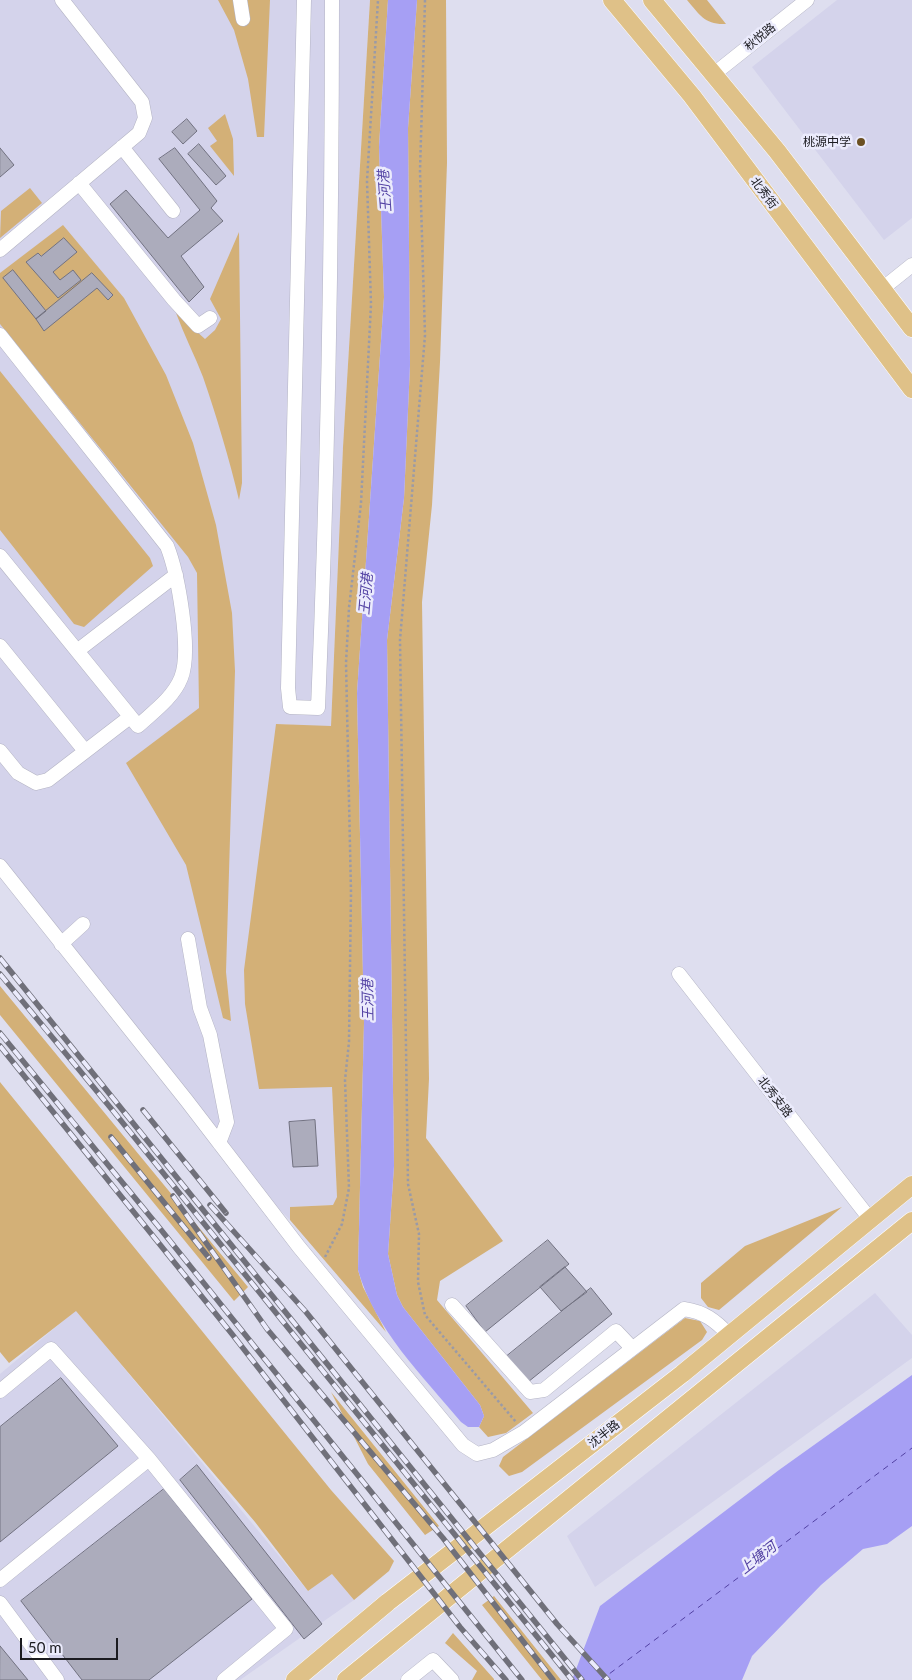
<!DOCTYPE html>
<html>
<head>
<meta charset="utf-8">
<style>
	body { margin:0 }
	#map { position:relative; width:912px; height:1680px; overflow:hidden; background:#dedeef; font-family:Lato,sans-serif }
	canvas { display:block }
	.scale { position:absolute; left:20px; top:1638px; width:98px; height:22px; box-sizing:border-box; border:2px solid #1b1b20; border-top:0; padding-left:6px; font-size:15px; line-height:18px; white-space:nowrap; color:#1b1b20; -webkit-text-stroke:4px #ebebfc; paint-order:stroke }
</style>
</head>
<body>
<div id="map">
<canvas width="912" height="1680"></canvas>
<div class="scale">50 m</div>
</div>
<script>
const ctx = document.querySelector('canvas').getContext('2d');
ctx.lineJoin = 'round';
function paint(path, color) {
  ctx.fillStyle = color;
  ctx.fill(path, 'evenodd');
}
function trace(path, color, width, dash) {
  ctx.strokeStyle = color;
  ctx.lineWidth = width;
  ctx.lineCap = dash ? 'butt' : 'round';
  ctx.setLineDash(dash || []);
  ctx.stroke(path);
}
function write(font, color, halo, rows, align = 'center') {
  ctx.font = font + ' Lato,"Noto Sans SC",sans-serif';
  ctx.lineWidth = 5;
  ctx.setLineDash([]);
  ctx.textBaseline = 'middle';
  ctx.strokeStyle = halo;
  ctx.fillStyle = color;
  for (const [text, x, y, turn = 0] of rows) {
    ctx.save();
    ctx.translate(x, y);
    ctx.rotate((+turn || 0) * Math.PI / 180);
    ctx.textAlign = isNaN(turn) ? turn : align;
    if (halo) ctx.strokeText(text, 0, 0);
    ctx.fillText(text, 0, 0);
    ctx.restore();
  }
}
paint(new Path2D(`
	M0,0H370L343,447L331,727L276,724L332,1086L337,1197L333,1205L290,1207V1220L214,1144L0,861Z
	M837,0H912V218L884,240L752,67Z
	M875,1293L912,1335V1358L595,1587L567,1536Z
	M76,1310L308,1591L332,1574L354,1600L240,1680H0V1374Z`), '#d4d3eb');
paint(new Path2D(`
	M218,0H270L264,137H257L248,79L234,30Z
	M370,0H388L379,147L384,297L357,693L364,1023L358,1270L363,1287L386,1332L290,1220V1207L333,1205L337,1197L332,1087L259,1089L245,1004L244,970L276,724L331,726L343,447Z
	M417,0H446L447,163L440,362L432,505L422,602L429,1079L426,1138L503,1241L440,1281L437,1300L533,1413L506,1433L488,1437L479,1427L484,1416L480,1405L403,1307L397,1295L388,1254L394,1166L387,640L404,498L410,365L408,128Z
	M687,0H707L726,24C705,25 700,15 687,0Z
	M225,114L233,139L234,176L210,146L217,141L208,128Z
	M30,188L42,203L0,238L1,211Z
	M63,225L124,298L166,375L193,443L216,525L232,613L235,671L226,972L231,1021L223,1018L186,865L126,763L199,708L197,573L188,557L0,324V273Z
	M239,232L242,483L239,500C229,458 217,418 203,377C195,356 184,335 176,313L205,339L215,330L221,319L210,299Z
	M0,371L150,558L153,566L84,627L74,624L0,530Z
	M0,986L248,1287L234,1301L0,1015Z
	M0,1082L331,1490L394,1561L389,1571L354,1600L332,1574L308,1591L255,1522L76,1311L9,1363L0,1352Z
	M842,1207L719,1310L708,1307L701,1298V1283L745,1246Z
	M685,1318L700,1321L707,1332L702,1340L522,1472L509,1476L499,1466L503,1457Z
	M331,1392L439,1526L425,1535L368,1464Z
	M494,1596L561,1680H542L482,1605Z
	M453,1633L494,1679V1680H472L477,1671L445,1643Z`), '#d3b077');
paint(new Path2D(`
	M388,0H417L408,128L410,365L404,498L387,640L394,1166L388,1254L397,1295L403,1307L480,1405L484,1416L479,1427H468L461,1422C422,1375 375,1330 358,1270L364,1023L357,693L384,297L379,147Z
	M912,1375V1526L887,1544L863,1549L821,1585L752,1656L742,1680H572L600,1606L779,1470Z`), '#a69ff4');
trace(new Path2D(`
	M601,1680L912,1448`), '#5241a3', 1, [6, 5]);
const building = new Path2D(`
	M187,119L197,131L183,144L172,132Z
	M199,144L226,176L216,185L188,154Z
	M0,148L14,165L0,177Z
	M175,148L217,201L211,208L223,221L181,256L204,287L189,302L110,204L126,190L168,238L200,210L159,159Z
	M64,238L77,252L53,272L60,280L73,270L81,280L58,298L26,262L38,253L41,256Z
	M13,270L46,311L36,319L3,278Z
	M92,273L113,295L108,300L97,288L44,331L36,319Z
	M315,1120L318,1166L293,1167L289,1122Z
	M548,1240L569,1264L485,1332L466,1306Z
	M565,1267L587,1292L561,1311L540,1287Z
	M591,1288L612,1314L528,1382L507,1356Z
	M61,1378L118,1446L0,1542V1427Z
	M197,1465L322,1624L304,1639L180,1480Z
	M164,1489L252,1599L149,1680H82L21,1601Z
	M0,1646L28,1680H0Z`);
paint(building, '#acacbc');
trace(building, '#727281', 1);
const minor = new Path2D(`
	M240,0L243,19
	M304,0L288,688L290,707L318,708C328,472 332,236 332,0
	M714,74L807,0
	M122,147L173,211
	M79,183L174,300L198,326L210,318
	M0,250L139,133L145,118L142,102L62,0
	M882,289L912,265
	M0,335L167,546C178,574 192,651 181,678C173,698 153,712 138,726L0,556
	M0,646L85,751
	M77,651L176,575
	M0,751L18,773L36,783L48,780L130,717
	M0,866L187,1101L299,1247L463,1445L477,1454L493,1450L524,1432L684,1309C704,1312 715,1320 729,1335
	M188,939L200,1008L210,1035L227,1122L219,1143
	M61,944L83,924
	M679,974L870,1219
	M452,1305L530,1392L544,1390L616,1331L632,1348
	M0,1391L51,1349L149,1459L286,1629L224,1680
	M0,1580L149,1459
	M0,1603L57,1680
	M408,1680L433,1660L452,1680`);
const major = new Path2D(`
	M612,0L692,96L912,389
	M652,0L777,151L912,328
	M295,1680L388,1602L682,1374L912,1185
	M346,1680L912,1221`);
trace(minor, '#b4b4c4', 15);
trace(major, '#fff', 19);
trace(new Path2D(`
	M425,0L420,171L425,335L400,640L408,1184L419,1234L418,1282L425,1315L516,1422
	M325,1257L342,1224L349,1188L345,1080L349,1042L351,892L346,663L349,608L361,503L371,304L367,181L378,0`), '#9a9aa7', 2.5, [2.5, 2.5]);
trace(minor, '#fff', 14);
trace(major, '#dfc188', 18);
const rail = new Path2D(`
	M0,958L582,1680
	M0,974L114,1112L572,1680
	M0,1033L158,1226L522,1680
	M0,1046L232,1334L460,1627L506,1680
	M143,1110L226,1213
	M111,1137L209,1258
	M173,1196L267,1329L443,1538L553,1680
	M210,1205L306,1312L557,1624L608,1680`);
trace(rail, '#70707a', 5.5);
trace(rail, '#ebebfc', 4, [11]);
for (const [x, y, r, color] of [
	[861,142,5,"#6b5022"]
]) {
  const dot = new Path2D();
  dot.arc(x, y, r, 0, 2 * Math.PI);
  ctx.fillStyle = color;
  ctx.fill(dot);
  trace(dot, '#ebebfc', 2);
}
write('12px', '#1b1b20', '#ebebfc', [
	["秋悦路",760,37,-39],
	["北秀街",764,193,53],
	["北秀支路",775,1097,52],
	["沈半路",604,1434,-38]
]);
write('12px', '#1b1b20', '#ebebfc', [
	["桃源中学",851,142]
], 'right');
write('italic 14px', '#5241a3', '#ebebfc', [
	["王河港",385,191,-94],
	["王河港",366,594,-85],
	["王河港",368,1000,-91],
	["上塘河",758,1558,-38]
]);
</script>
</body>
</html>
